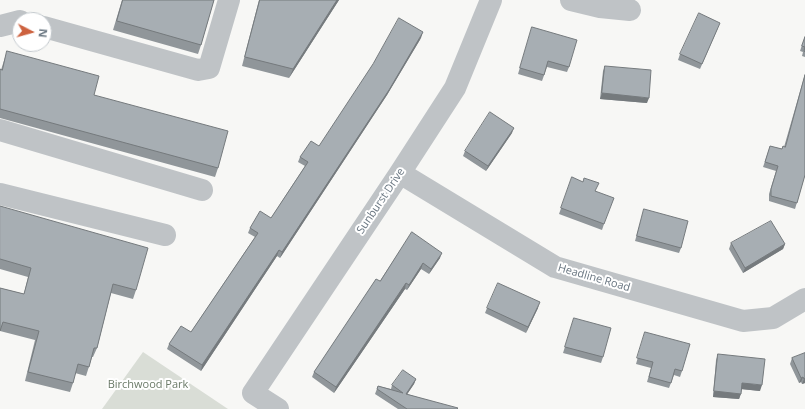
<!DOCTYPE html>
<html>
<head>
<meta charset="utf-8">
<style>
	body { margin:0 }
	#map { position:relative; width:805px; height:409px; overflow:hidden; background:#f7f7f5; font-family:"Open Sans",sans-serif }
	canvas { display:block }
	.north { position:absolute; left:12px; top:12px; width:40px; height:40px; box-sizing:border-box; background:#fff; border:1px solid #c3c9cd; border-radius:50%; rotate:96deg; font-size:11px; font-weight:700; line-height:16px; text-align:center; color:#6a7782 }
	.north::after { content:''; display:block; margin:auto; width:14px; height:18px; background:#cd623f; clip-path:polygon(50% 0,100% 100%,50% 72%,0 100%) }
</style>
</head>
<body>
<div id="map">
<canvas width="805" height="409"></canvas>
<div class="north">N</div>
</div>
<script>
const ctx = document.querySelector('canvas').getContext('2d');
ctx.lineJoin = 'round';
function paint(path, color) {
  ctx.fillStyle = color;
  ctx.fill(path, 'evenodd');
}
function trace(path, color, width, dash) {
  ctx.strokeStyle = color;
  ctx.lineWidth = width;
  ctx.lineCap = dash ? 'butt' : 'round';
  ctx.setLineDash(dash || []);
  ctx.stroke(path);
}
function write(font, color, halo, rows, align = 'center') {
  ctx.font = font + ' "Open Sans",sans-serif';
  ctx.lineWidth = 4;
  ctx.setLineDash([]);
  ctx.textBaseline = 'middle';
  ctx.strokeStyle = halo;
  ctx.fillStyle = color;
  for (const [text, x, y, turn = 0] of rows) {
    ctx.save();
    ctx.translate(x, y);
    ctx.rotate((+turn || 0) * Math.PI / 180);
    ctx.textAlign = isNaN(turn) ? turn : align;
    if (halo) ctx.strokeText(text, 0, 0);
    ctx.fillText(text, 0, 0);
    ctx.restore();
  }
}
paint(new Path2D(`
	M143,352L228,409H102Z`), '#d9ddd6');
trace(new Path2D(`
	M571,0L600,7L630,10
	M0,26L20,21
	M44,27L198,70L209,68L229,0
	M0,130L202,190
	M400,173L555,267L743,321L773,318L805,299
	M0,194L165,235
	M278,409L253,393L400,173L455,88L491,0`), '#bfc3c6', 22);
paint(new Path2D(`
	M122,0H214L201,45L198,54L113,30Z
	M259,0H339L289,78L242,66Z
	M532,27L569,67L567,72L547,67L542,81L518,74Z
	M718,28L700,69L678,60L680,54Z
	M805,36V57L802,56L803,52L800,51Z
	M421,38L387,95L280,258L277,256L201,371L167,349L169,344L191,332L255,237L248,233L250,228L271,218L305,166L298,162L300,157L319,146Z
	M7,51L94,95L218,168L215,177L0,118V69L1,70Z
	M605,66L647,103L600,99L603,71Z
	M805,74V175L795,209L769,201V194L776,171L763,167L770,146L782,149L783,146L784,147Z
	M512,133L486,171L463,156L465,151Z
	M572,177L596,191L604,224L602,230L559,214Z
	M0,206L136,290L133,299L111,293L97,348L93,357H92L86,376L75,373L73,383L70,392L25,381L35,340L0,331V288L24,294L28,277L0,269Z
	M644,209L681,248L679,253L635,241Z
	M412,232L440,258L429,274L421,269L407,290L405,289L334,393L312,377L314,372L380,281Z
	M731,243L785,244L783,249L743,273L729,249Z
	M487,308H538L526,333L485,313Z
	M574,318L603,357L601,363L563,353Z
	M645,332L682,371L680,377L674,375L669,388L647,382L651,368L636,364Z
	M805,353V383L802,384L801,382L799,383L790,364L792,358Z
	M718,354L760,391L742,389L739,399L713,397L716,360Z
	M416,379L414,384L407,394L457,409H398L375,394L378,386L391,389L392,385Z`), '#90969a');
paint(new Path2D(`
	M337,0H339L289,78L293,69Z
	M423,32L421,38L387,95L280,258L282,252Z
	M602,93L649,98L647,103L600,99Z
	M514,128L512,133L486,171L488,166Z
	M785,244L783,249L743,273L745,268Z
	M279,250L277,256L201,371L202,365Z
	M442,253L440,258L429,274L431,269Z
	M423,263L421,269L407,290L409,285Z
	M406,283L405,289L334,393L336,387Z
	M540,302L538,308L526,333L528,327Z
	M803,377L801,382L799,383L801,378Z
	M805,378V383L802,384L804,379Z
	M416,379L414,384L404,399L406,394Z
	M742,383L762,385L760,391L740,389Z
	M714,391L741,394L739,399L713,397Z`), '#757a7d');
const building = new Path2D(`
	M123,0H214L201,45L117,21Z
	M260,0H337L293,69L245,57Z
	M699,13L720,23L702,64L680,54Z
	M399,18L423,32L389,90L282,252L279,250L202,365L169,344L181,326L191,332L258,233L250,228L260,211L271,218L308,162L300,157L311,141L319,146L373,64Z
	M532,27L577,40L569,67L548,61L544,75L520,68Z
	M805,37V52L804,51L805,47L802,46Z
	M7,51L99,76L94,95L228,131L218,168L0,109V69L2,70Z
	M605,66L651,70L649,98L602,93Z
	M805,75V175L797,203L771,196V189L778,166L765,162L770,146L782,149L783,146L785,147Z
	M490,112L514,128L488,166L465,151Z
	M572,177L583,182L584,178L599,183L595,191L614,198L604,224L561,208Z
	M0,206L148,248L136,290L113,284L97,348H94L89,367L78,364L73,383L28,372L39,331L3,322L0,331V288L24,294L31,268L0,259Z
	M644,209L688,221L681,248L637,236Z
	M771,221L785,244L745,268L731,243Z
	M412,232L442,253L431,269L423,263L409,285L406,283L336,387L314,372L376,279L380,281Z
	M498,283L540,302L528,327L487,308Z
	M574,318L611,328L603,357L565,347Z
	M645,332L690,344L682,371L675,369L671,383L649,377L653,362L637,358Z
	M805,353V378L804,379L803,377L801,378L792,358Z
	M718,354L765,359L762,385L742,383L741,394L714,391Z
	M403,370L416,379L406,394L458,408L457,409H407L377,389L378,386L403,393L392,385Z`);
paint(building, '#a7aeb3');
trace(building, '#757a7d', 1);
write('11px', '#6a7782', '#fff', [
	["Sunburst Drive",381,201,-56],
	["Headline Road",594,278,16]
]);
write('11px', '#6b7a68', '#fff', [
	["Birchwood Park",148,385]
]);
</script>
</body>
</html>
